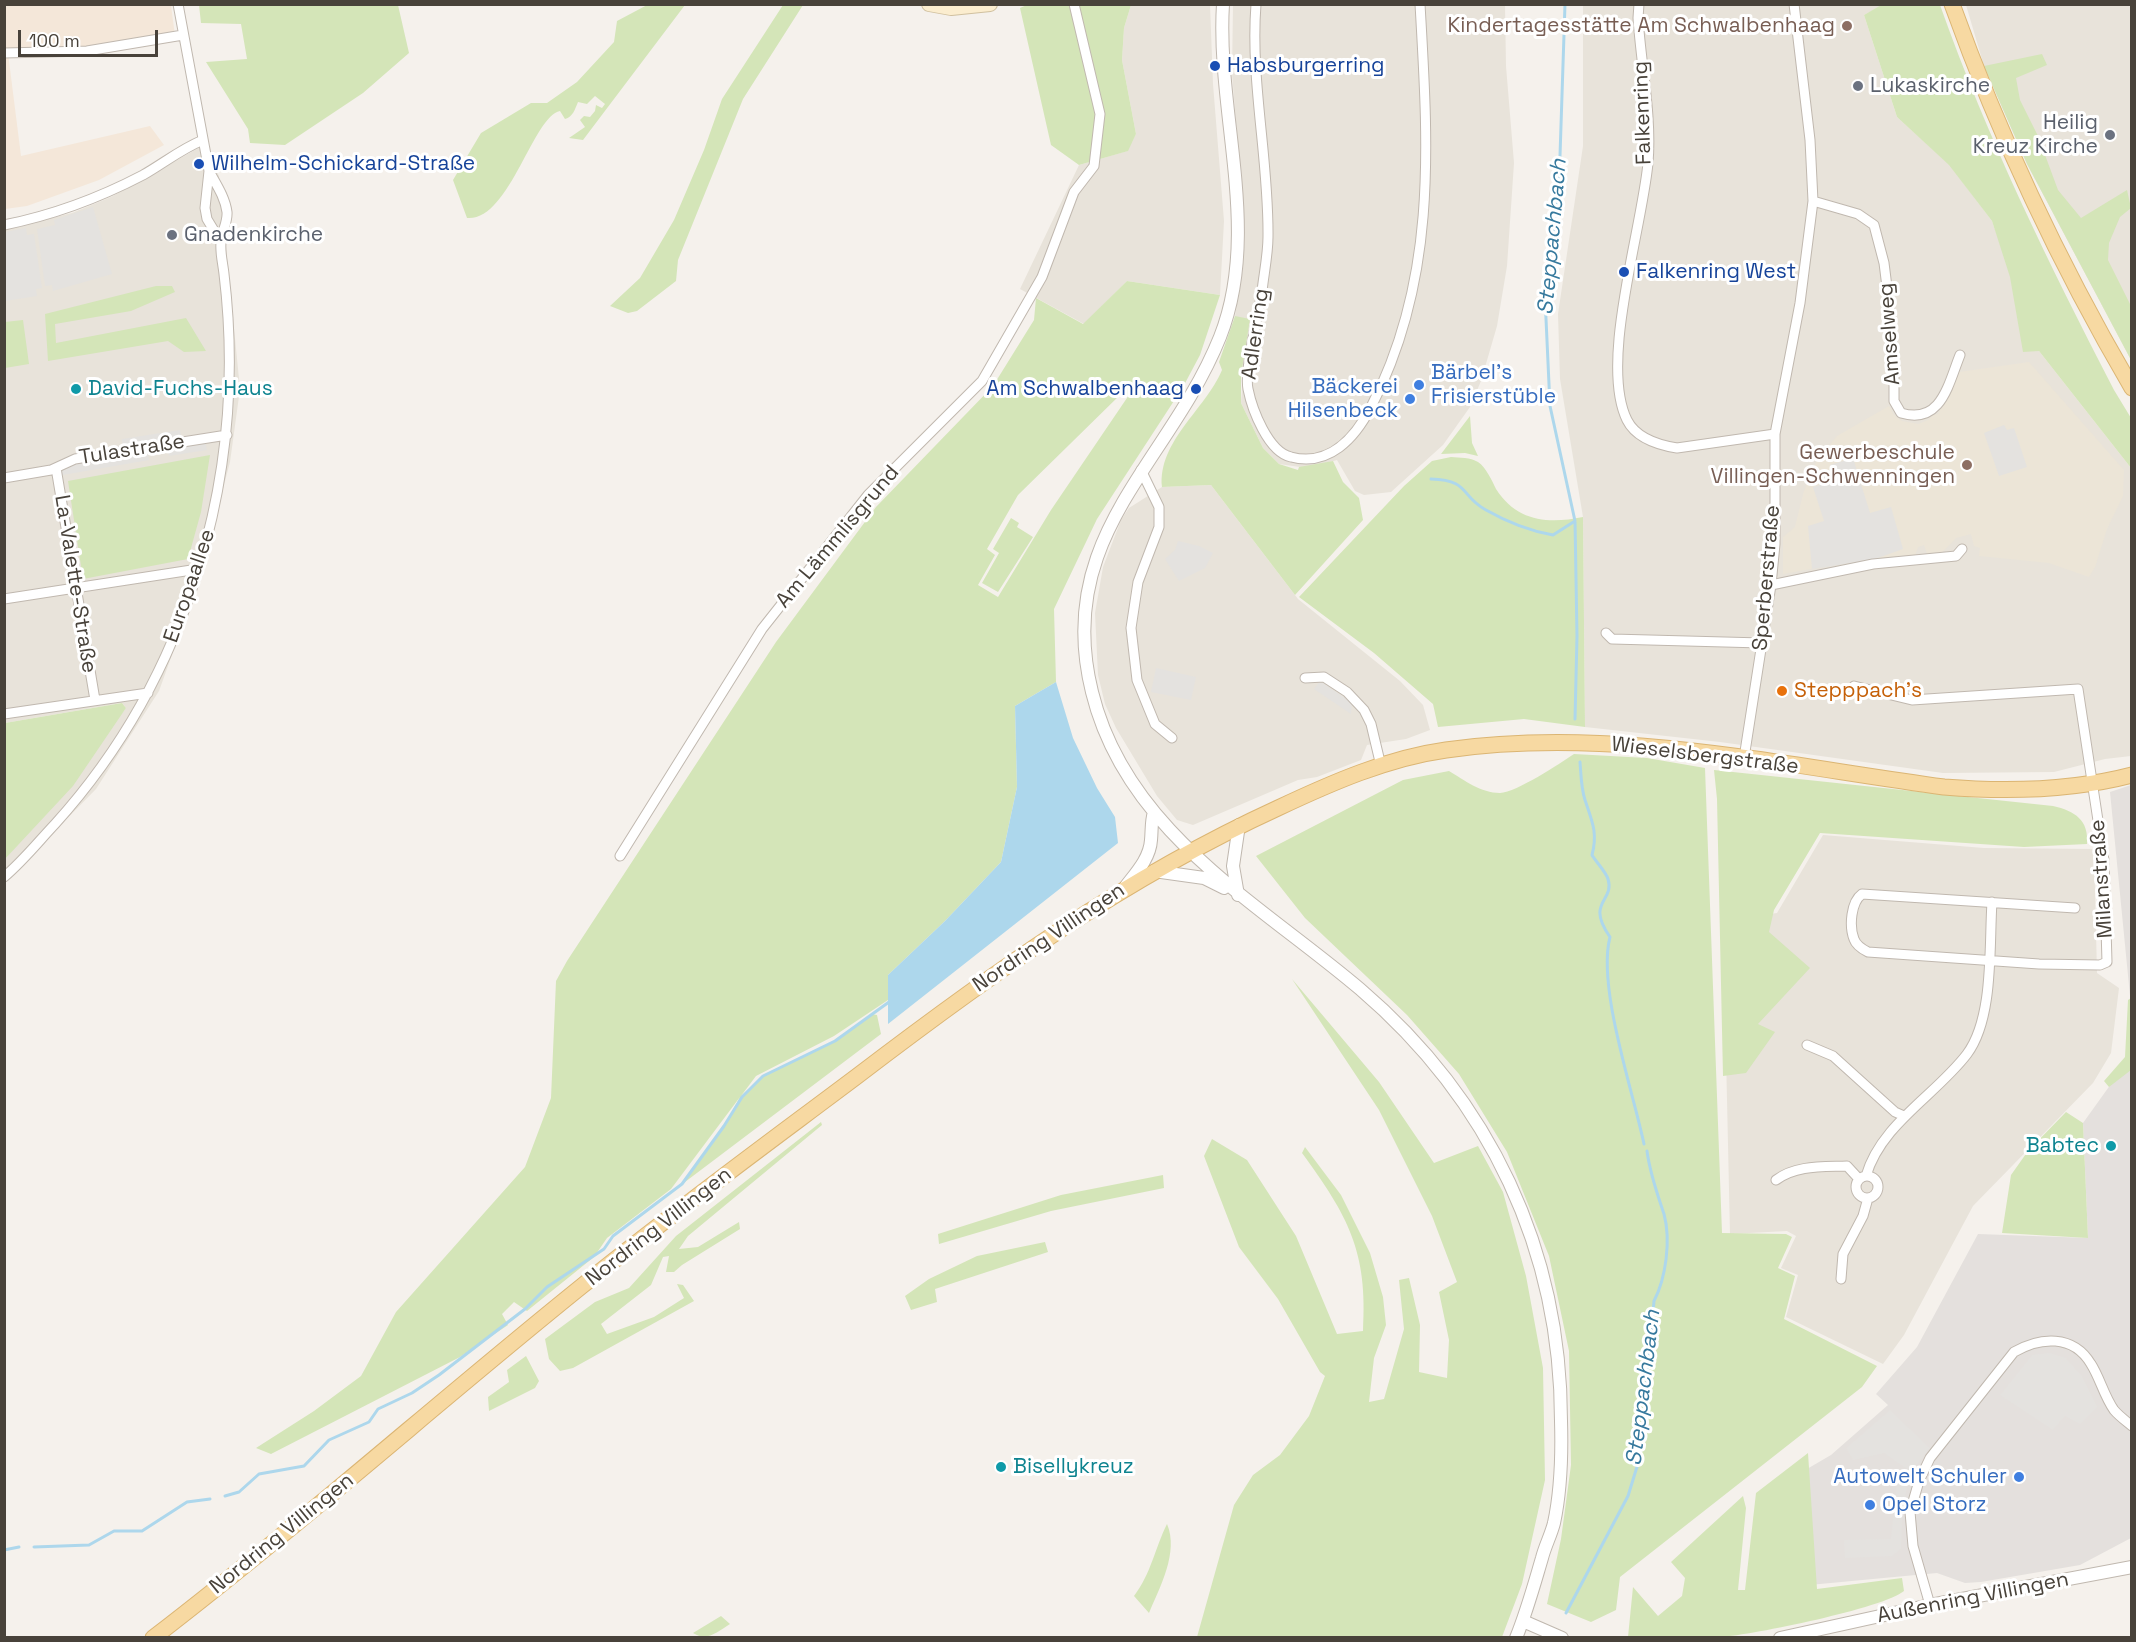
<!DOCTYPE html>
<html>
<head>
<meta charset="utf-8">
<style>
	body { margin:0 }
	#map { position:relative; width:2136px; height:1642px; overflow:hidden; background:#f5f1ec; font-family:"Space Grotesk",sans-serif }
	canvas { display:block }
	.frame { position:absolute; inset:0; border:6px solid #48423a; pointer-events:none }
	.scale { position:absolute; left:18px; top:30px; width:140px; height:27px; box-sizing:border-box; border:3px solid #48423a; border-top:0; padding-left:8px; font-size:18px; line-height:21px; white-space:nowrap; color:#48423a; -webkit-text-stroke:4px #fff; paint-order:stroke }
</style>
</head>
<body>
<div id="map">
<canvas width="2136" height="1642"></canvas>
<div class="frame"></div>
<div class="scale">100 m</div>
</div>
<script>
const ctx = document.querySelector('canvas').getContext('2d');
ctx.lineJoin = 'round';
function paint(path, color) {
  ctx.fillStyle = color;
  ctx.fill(path, 'evenodd');
}
function trace(path, color, width, dash) {
  ctx.strokeStyle = color;
  ctx.lineWidth = width;
  ctx.lineCap = dash ? 'butt' : 'round';
  ctx.setLineDash(dash || []);
  ctx.stroke(path);
}
function write(font, color, halo, rows, align = 'center') {
  ctx.font = font + ' "Space Grotesk",sans-serif';
  ctx.lineWidth = 6;
  ctx.setLineDash([]);
  ctx.textBaseline = 'middle';
  ctx.strokeStyle = halo;
  ctx.fillStyle = color;
  for (const [text, x, y, turn = 0] of rows) {
    ctx.save();
    ctx.translate(x, y);
    ctx.rotate((+turn || 0) * Math.PI / 180);
    ctx.textAlign = isNaN(turn) ? turn : align;
    if (halo) ctx.strokeText(text, 0, 0);
    ctx.fillText(text, 0, 0);
    ctx.restore();
  }
}
paint(new Path2D(`
	M1131,5H1210L1213,84L1224,221L1220,295L1127,281L1084,324L1020,289L1079,165L1127,151L1136,134L1122,60L1124,28Z
	M1233,5H1505L1506,66L1514,163L1507,266L1497,326L1481,381L1470,407L1443,445L1391,492L1364,495L1355,491L1337,460L1307,468L1279,464L1263,448L1241,403L1244,358L1235,316L1243,268L1245,234L1232,73Z
	M1583,5H1883L1864,15L1897,117L1950,165L1992,221L2039,351L2131,468V756L2105,759L2054,772L1943,773L1720,742L1585,727L1583,517L1560,379L1558,314L1583,146Z
	M1966,5H2131V360L2027,164L1984,66Z
	M204,145L219,176L240,389L230,462L200,577L159,691L96,789L5,882V859L126,708L122,703L5,723V229L72,213L111,197Z
	M1211,485L1298,599L1400,681L1423,705L1430,730L1406,739L1367,745L1361,760L1317,777L1298,780L1193,825L1177,820L1157,796L1116,728L1105,704L1098,675L1095,613L1103,567L1121,520L1129,508L1162,487Z
	M1823,835L1984,848L2094,849L2097,973L2119,988L2111,1053L2093,1083L1973,1206L1904,1335L1883,1364L1786,1317L1798,1275L1781,1268L1796,1236L1787,1231L1730,1234L1723,920L1777,913Z`), '#e8e3da');
paint(new Path2D(`
	M5,5H171L175,36L104,49L8,53L21,156L150,126L164,145L99,180L27,206L5,209Z`), '#f4e7d9');
paint(new Path2D(`
	M2131,785V1006L2110,792Z
	M2131,1056V1538L2080,1565L1981,1582L1965,1583L1937,1573L1756,1590L1764,1494L1831,1455L1888,1405L1876,1394L1917,1347L1978,1234L2088,1238L2083,1123Z`), '#e4e0dd');
paint(new Path2D(`
	M2029,362L2124,470L2123,496L2107,529L2095,567L2089,577L2049,563L1979,556L1980,548L1974,546L1971,534L1956,538L1942,553L1927,554L1924,545L1918,547L1915,556L1848,562L1783,574V537L1795,527L1804,491L1817,460L1837,436L1889,406L1894,415L1902,421L1918,424L1928,420L1933,415L1938,414L1959,372Z`), '#ece5d7');
paint(new Path2D(`
	M649,4L685,5L583,140L569,138L585,127L580,120L584,116L590,117L595,111L596,105L602,108L605,104L595,96L587,104L578,102C575,109 573,117 565,119L560,111C533,116 509,222 467,218L453,180L481,133L531,103H547L577,82L614,42L617,21Z
	M1029,4L1131,5L1124,28L1122,60L1136,134L1128,151L1079,165L1051,145L1020,8Z
	M1883,4L1940,5C1987,138 2049,264 2114,390L2131,418V468L2039,351L2023,352L2010,277L1992,221L1949,165L1897,117L1864,15Z
	M199,5H398L409,53L363,93L285,145L250,143L248,129L206,62L247,59L241,24L201,23Z
	M783,5H803L743,99L678,260L676,281L637,311L628,313L610,306L640,278L674,220L704,150L722,99Z
	M2042,54L2047,65L2016,78L2020,100L2038,136L2058,190L2081,218L2127,190L2131,208L2120,217L2109,243L2108,260L2131,306V360L2027,164L1984,66Z
	M1127,281L1220,295L1200,355L1183,387L1097,519L1054,609L1056,682L1015,706L1017,787L1001,862L945,921L888,975V1000L834,1036L756,1076L741,1096L763,1076L835,1041L871,1014L877,1015L881,1034L681,1185L724,1126L740,1097L671,1189L607,1238L594,1257L527,1311L514,1302L502,1314L508,1325L460,1357L271,1454L256,1448L314,1411L361,1376L396,1312L525,1167L551,1098L556,981L567,961L776,642L876,507L993,386L1034,320L1036,298L1083,324ZM1121,394L1129,395L1051,510L998,597L978,585L995,555L987,549L1018,495Z
	M156,286H172L175,292L131,311L55,324L56,343L186,318L206,351L184,352L168,341L48,361L45,314Z
	M1235,316L1250,319L1241,376V403L1263,448L1279,464L1298,470L1299,467L1333,461L1343,482L1359,498L1363,520L1295,595L1211,485L1162,487C1158,441 1205,410 1222,370L1219,362Z
	M23,320L29,364L5,368V322Z
	M1470,416L1472,443L1478,456L1465,453L1441,454Z
	M210,455L201,512L188,559L83,579L68,481Z
	M1451,457C1460,458 1470,457 1478,462C1486,467 1492,481 1496,489C1517,522 1549,524 1583,517L1585,727L1524,719L1438,727L1433,704L1374,653L1299,597L1404,486L1432,461Z
	M1011,518L1019,523L1017,527L1033,537L998,592L982,583L999,553L993,549Z
	M122,703L126,708L73,786L5,859V723Z
	M1574,754L1647,758L1705,768L1722,1233L1786,1234L1792,1237L1778,1268L1795,1276L1784,1319L1877,1366L1862,1387L1620,1577L1616,1610L1591,1622L1547,1604L1561,1539L1571,1465L1569,1351L1549,1256L1507,1152L1459,1074L1407,1015L1305,918L1256,856L1403,780L1449,771C1464,780 1481,793 1500,793C1517,792 1559,764 1574,754Z
	M1714,770L2053,806C2075,811 2089,820 2087,844L2024,847L1820,833L1774,910L1769,932L1810,968L1758,1024L1775,1032L1746,1073L1723,1076L1717,799Z
	M1292,979L1379,1082L1434,1163L1478,1146L1503,1192L1526,1276L1543,1368L1545,1480L1522,1584L1502,1637H1197L1234,1505L1253,1475L1280,1455L1309,1416L1325,1376L1320,1372L1278,1299L1239,1247L1204,1156L1212,1139L1247,1160L1296,1236L1337,1334L1363,1331C1368,1251 1348,1216 1302,1153L1305,1147L1341,1195L1370,1253L1383,1297L1386,1325L1374,1358L1369,1402L1384,1399L1404,1329L1399,1280L1409,1278L1420,1325L1419,1372L1447,1378L1449,1340L1439,1292L1457,1282L1432,1216L1379,1110Z
	M2131,998V1070L2109,1087L2104,1081L2125,1057L2128,1000Z
	M2066,1112L2083,1123L2088,1238L2002,1233L2011,1175L2028,1151Z
	M821,1122L822,1125L688,1236L679,1249L698,1247L739,1222L740,1229L682,1265L674,1272H666L669,1256L663,1257L651,1285L601,1324L607,1334L654,1317L684,1298L677,1284L683,1285L694,1301L573,1368L560,1371L549,1359L545,1339L595,1302L629,1288L676,1236Z
	M1163,1175L1164,1188L1051,1211L939,1244L938,1234L1061,1195Z
	M1045,1242L1048,1252L935,1289L937,1302L911,1310L905,1296L929,1279L977,1256Z
	M526,1356L539,1381L535,1388L489,1411L488,1397L509,1382L507,1370Z
	M1808,1453L1817,1589L1902,1578L1904,1591C1884,1608 1752,1635 1721,1637C1690,1640 1659,1638 1628,1637L1633,1587L1658,1616L1682,1596L1685,1578L1671,1562L1743,1496L1746,1508L1738,1590H1745L1756,1493Z
	M1167,1524C1179,1552 1160,1587 1149,1613L1134,1596C1151,1574 1155,1548 1167,1524Z
	M721,1616L730,1624C717,1632 707,1642 693,1633Z`), '#d4e5b8');
paint(new Path2D(`
	M93,207L112,274L53,291L52,285L45,286L37,229L55,225L54,220Z
	M26,228L27,235L34,234L42,288L36,289L37,296L5,301V232Z
	M2004,425L2007,430L2014,428L2027,467L1999,476L1984,433Z
	M180,430L182,442L205,439L207,450L169,456L167,445L147,447L149,460L57,476L64,462L74,459L73,454L86,451L87,456L123,450L122,439Z
	M1853,458L1870,513L1891,507L1903,549L1875,559L1812,569L1808,526L1824,521L1813,487L1820,485L1818,474L1831,470L1830,465Z
	M1178,541L1199,546L1213,553L1205,568L1179,581L1165,559L1175,550Z
	M1156,668L1196,677L1191,700L1151,692Z
	M1320,681L1352,703L1351,714L1314,689Z
	M2050,1353L2066,1358L2081,1375L2097,1407L2080,1424L2065,1416L2053,1430L2000,1395L2032,1355Z
	M1890,1410L1930,1448L1911,1472L1884,1453L1853,1460L1846,1448Z
	M1897,1481L1907,1486L1902,1519L1901,1549L1892,1556L1845,1558L1844,1540L1891,1539Z`), '#e4e2df');
paint(new Path2D(`
	M1056,682L1073,738L1097,788L1115,817L1118,843L888,1024V975L945,921L1001,862L1017,787L1015,706Z`), '#add7ec');
trace(new Path2D(`
	M1565,4L1559,186L1545,297L1550,406L1575,521L1577,636L1575,719
	M1431,479C1470,480 1460,496 1486,510C1507,522 1530,531 1553,535L1575,521
	M1580,762C1581,774 1581,788 1585,800C1592,821 1598,833 1592,855C1596,862 1606,872 1608,879C1615,902 1585,901 1610,937C1597,987 1633,1091 1644,1144
	M225,1496L239,1492L259,1474L304,1466L329,1440L369,1422L378,1409L412,1393L439,1375L525,1309L547,1287L604,1249L613,1236L682,1184L724,1126L742,1097L763,1076L835,1041L889,1002
	M34,1547L89,1545L114,1531H142L187,1502L210,1499
	M4,1550L19,1547
	M1566,1613L1628,1496L1640,1457L1654,1301C1666,1278 1671,1240 1664,1214C1657,1193 1650,1174 1647,1151`), '#add7ec', 3);
const minor = new Path2D(`
	M178,4L209,171L205,208L207,219L221,242
	M1256,4C1250,82 1269,159 1268,237C1268,254 1264,273 1262,291C1259,313 1244,370 1248,389C1252,409 1268,452 1291,457C1329,467 1355,438 1371,407C1438,278 1428,144 1420,4
	M1639,4L1638,18C1641,65 1652,116 1648,163C1642,229 1599,363 1627,420C1636,438 1658,445 1677,448L1775,434
	M4,53L87,51L183,35
	M1813,201L1858,214L1874,225L1884,263L1888,295L1894,367V401L1901,413C1941,425 1948,385 1960,355
	M4,225C54,215 99,198 143,175C164,163 181,149 203,140
	M56,468L95,700
	M1141,470L1159,507V527L1138,582L1131,628L1137,680L1155,724L1172,738
	M4,478L51,470L75,459L227,435
	M1771,585L1873,564L1956,556L1962,549
	M4,599L198,569
	M1606,633L1612,639L1762,643
	M1305,678L1324,677L1347,692L1364,710L1371,724L1381,766
	M1854,686L1912,700L2078,689L2104,860L2107,962L2100,965L2039,964L1868,952C1862,949 1856,945 1854,939C1849,926 1851,902 1862,894L2075,908
	M4,714L148,693
	M1744,758L1771,585L1775,544V434L1800,303L1813,201L1810,140L1794,4
	M620,856L762,629L868,495L982,381L1042,277L1074,192L1094,166L1100,114L1074,4
	M4,877C23,861 38,842 55,824C189,676 248,472 224,274C223,264 220,253 221,243C221,232 228,223 227,212C225,197 216,184 209,171
	M1807,1045L1833,1056L1895,1112L1904,1116
	M1866,1176C1881,1124 1936,1095 1967,1054C1994,1018 1989,946 1992,902
	M1856 1187a11 11 0 1 1 22 0a11 11 0 1 1-22 0Z
	M1776,1180C1796,1165 1822,1167 1847,1166L1859,1179
	M1841,1279L1843,1254L1863,1216L1868,1198
	M1930,1605L1913,1546L1910,1512L1919,1481L1930,1458L2014,1352C2040,1337 2073,1334 2091,1364C2100,1378 2104,1396 2114,1410C2119,1416 2126,1421 2132,1426`);
const tertiary = new Path2D(`
	M1223,4C1216,113 1262,231 1220,337C1169,464 1053,536 1092,692C1126,832 1259,903 1360,989C1490,1100 1561,1250 1561,1421C1562,1454 1561,1490 1554,1523C1551,1535 1545,1546 1542,1558C1534,1585 1527,1611 1516,1638
	M1154,871L1204,878L1224,888
	M1126,886C1136,873 1150,858 1151,840C1152,830 1151,822 1154,812
	M1238,895L1233,866L1239,825
	M1523,1621L1562,1638
	M1780,1638L1930,1605L2132,1567`);
const secondary = new Path2D(`
	M929,4L951,8L990,4`);
const primary = new Path2D(`
	M1952,4C2000,138 2060,265 2132,388
	M153,1638C300,1525 438,1402 582,1286C671,1214 764,1146 856,1077C991,974 1123,879 1278,808C1331,783 1388,758 1446,750C1612,726 1780,765 1944,787C2007,792 2071,791 2132,775`);
trace(minor, '#c0b8af', 11);
trace(tertiary, '#c0b8af', 14);
trace(secondary, '#d0c09f', 16);
trace(primary, '#dbb573', 17);
trace(minor, '#fff', 9);
trace(tertiary, '#fff', 12);
trace(secondary, '#fbedcf', 14);
trace(primary, '#f7d9a2', 15);
for (const [x, y, r, color] of [
	[1847,26,6,"#8d6e63"],
	[1215,66,6,"#1a4fb4"],
	[1858,86,6,"#6b7280"],
	[2110,135,6,"#6b7280"],
	[199,164,6,"#1a4fb4"],
	[172,235,6,"#6b7280"],
	[1624,272,6,"#1a4fb4"],
	[1419,385,6,"#3f7fe0"],
	[76,389,6,"#0f9aa8"],
	[1196,389,6,"#1a4fb4"],
	[1410,399,6,"#3f7fe0"],
	[1967,465,6,"#8d6e63"],
	[1782,691,6,"#e8710a"],
	[2111,1146,6,"#0f9aa8"],
	[1001,1467,6,"#0f9aa8"],
	[2019,1477,6,"#3f7fe0"],
	[1870,1505,6,"#3f7fe0"]
]) {
  const dot = new Path2D();
  dot.arc(x, y, r, 0, 2 * Math.PI);
  ctx.fillStyle = color;
  ctx.fill(dot);
  trace(dot, '#fff', 2);
}
write('21px', '#785e54', '#fff', [
	["Kindertagesstätte Am Schwalbenhaag",1835,26],
	["Gewerbeschule",1955,453],
	["Villingen-Schwenningen",1955,477]
], 'right');
write('21px', '#164399', '#fff', [
	["Habsburgerring",1227,66],
	["Wilhelm-Schickard-Straße",211,164],
	["Falkenring West",1636,272],
	["Am Schwalbenhaag",1184,389,"right"]
], 'left');
write('21px', '#5b616d', '#fff', [
	["Lukaskirche",1870,86],
	["Heilig",2098,123,"right"],
	["Kreuz Kirche",2098,147,"right"],
	["Gnadenkirche",184,235]
], 'left');
write('21px', '#48423a', '#fff', [
	["Falkenring",1643,113,-92],
	["Adlerring",1256,334,-82],
	["Amselweg",1890,334,-94],
	["Tulastraße",132,450,-9],
	["Am Lämmlisgrund",838,537,-50],
	["Sperberstraße",1767,578,-85],
	["La-Valette-Straße",75,584,81],
	["Europaallee",190,586,-71],
	["Wieselsbergstraße",1705,756,7],
	["Milanstraße",2102,879,-94],
	["Nordring Villingen",1049,938,-34],
	["Nordring Villingen",659,1227,-38],
	["Nordring Villingen",282,1534,-39],
	["Außenring Villingen",1973,1598,-11]
]);
write('21px', '#366cbe', '#fff', [
	["Bärbel's",1431,373],
	["Frisierstüble",1431,397],
	["Bäckerei",1398,387,"right"],
	["Hilsenbeck",1398,411,"right"],
	["Autowelt Schuler",2007,1477,"right"],
	["Opel Storz",1882,1505]
], 'left');
write('21px', '#0d838f', '#fff', [
	["David-Fuchs-Haus",88,389],
	["Babtec",2099,1146,"right"],
	["Bisellykreuz",1013,1467]
], 'left');
write('21px', '#c56008', '#fff', [
	["Stepppach's",1794,691]
], 'left');
write('italic 22px', '#36799d', '#fff', [
	["Steppachbach",1553,237,-85],
	["Steppachbach",1644,1388,-83]
]);
</script>
</body>
</html>
